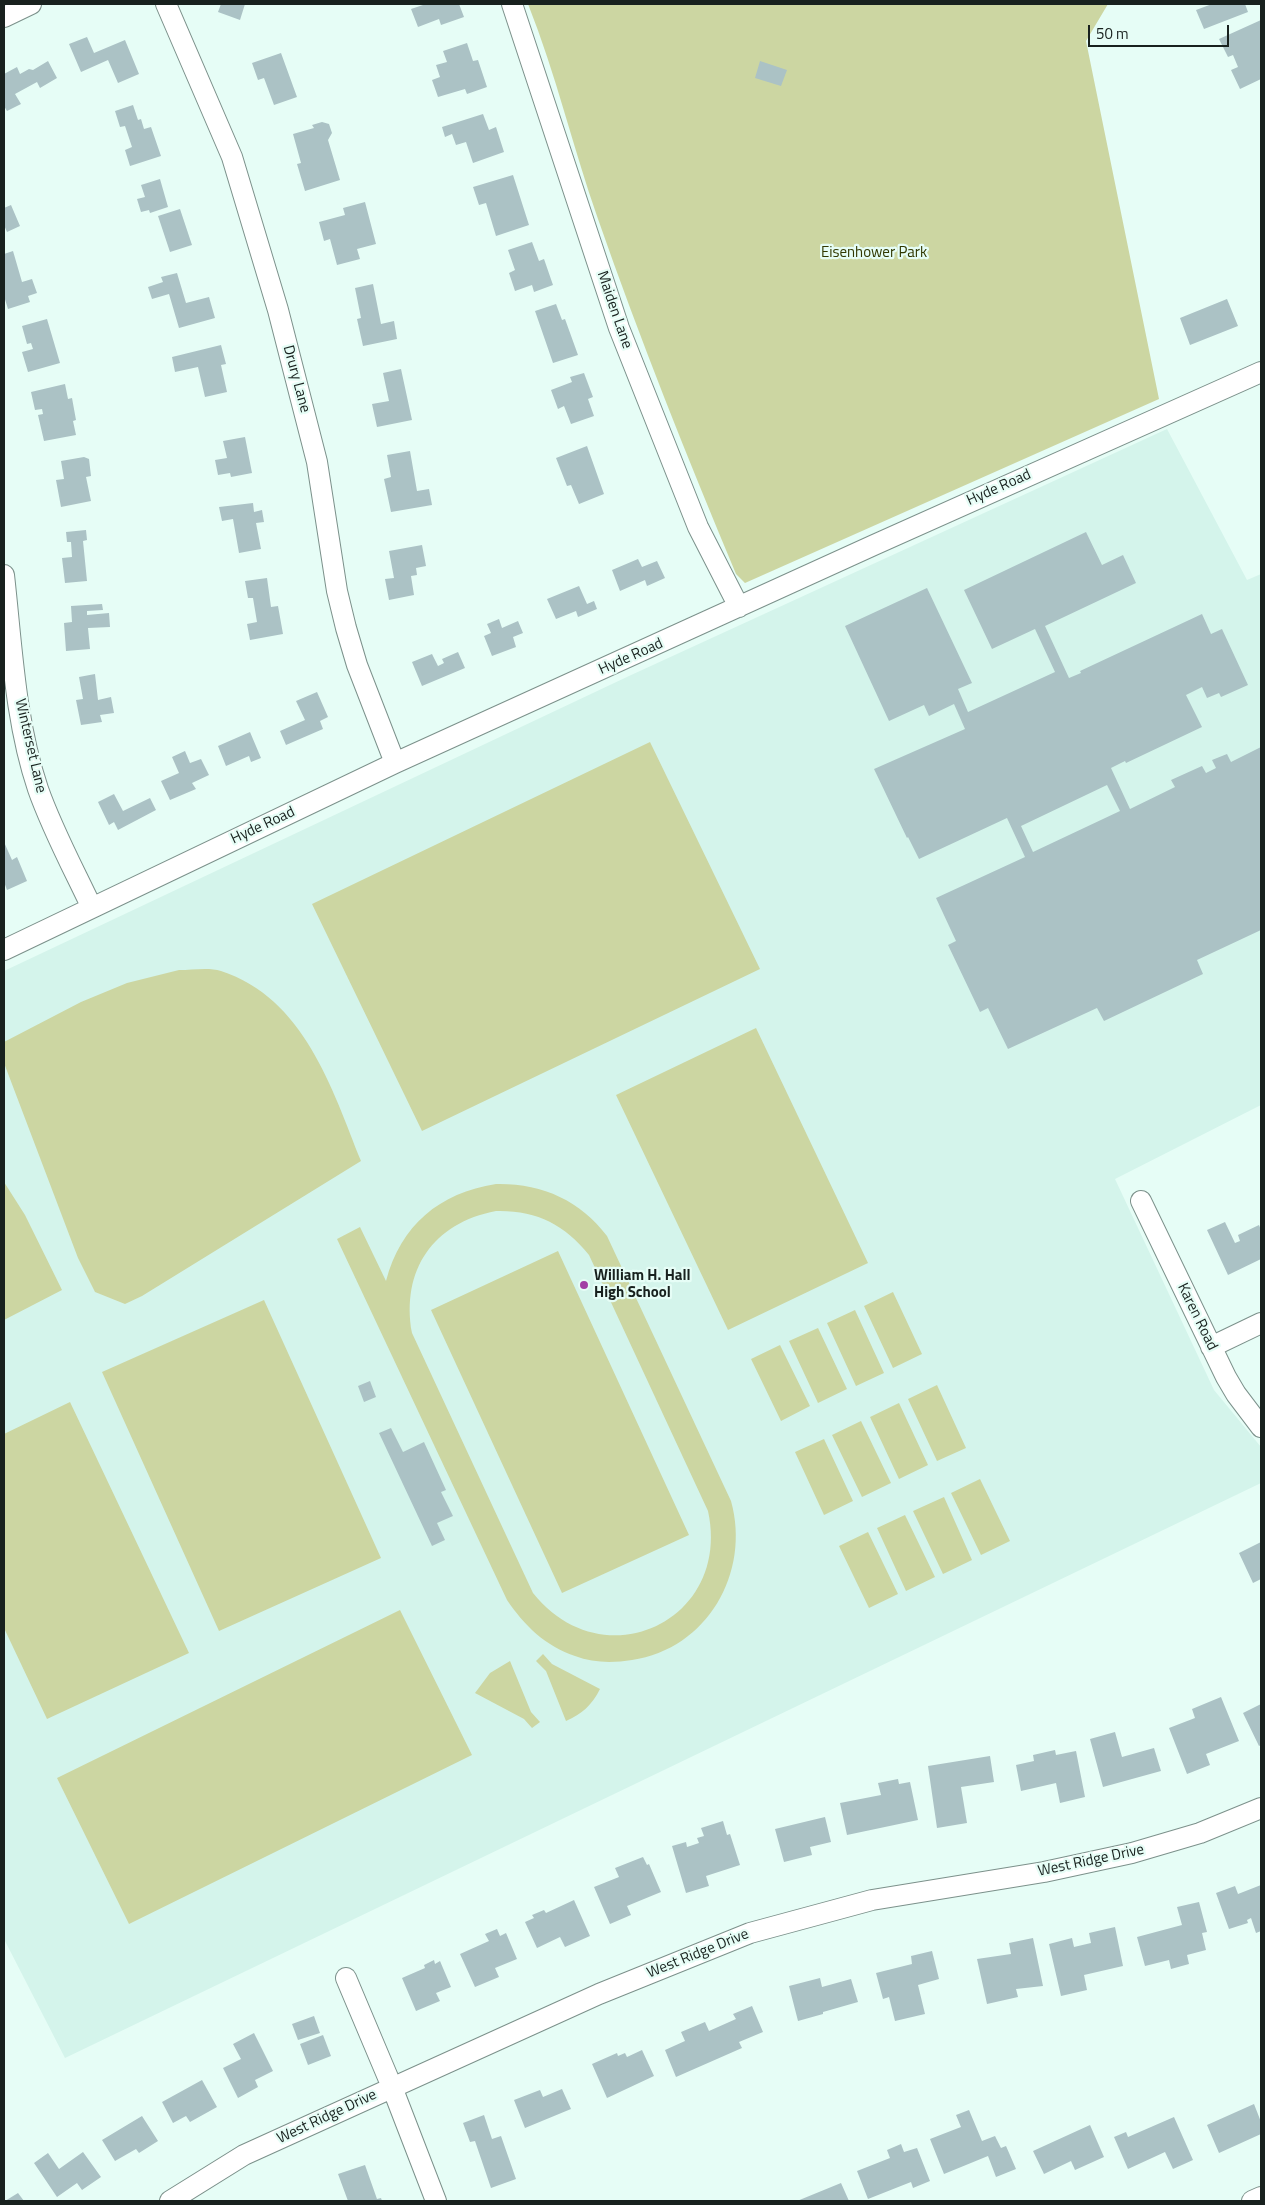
<!DOCTYPE html>
<html>
<head>
<meta charset="utf-8">
<style>
	body { margin:0 }
	#map { position:relative; width:1265px; height:2205px; overflow:hidden; background:#e6fdf6; font-family:"Titillium Web",sans-serif }
	canvas { display:block }
	.frame { position:absolute; inset:0; border:5px solid #18211e; pointer-events:none }
	.scale { position:absolute; left:1088px; top:25px; width:141px; height:22px; box-sizing:border-box; border:2px solid #18211e; border-top:0; padding-left:6px; font-size:15px; line-height:18px; white-space:nowrap; color:#18211e; -webkit-text-stroke:4px #e6fdf6; paint-order:stroke }
</style>
</head>
<body>
<div id="map">
<canvas width="1265" height="2205"></canvas>
<div class="frame"></div>
<div class="scale">50 m</div>
</div>
<script>
const ctx = document.querySelector('canvas').getContext('2d');
ctx.lineJoin = 'round';
function paint(path, color) {
  ctx.fillStyle = color;
  ctx.fill(path, 'evenodd');
}
function trace(path, color, width, dash) {
  ctx.strokeStyle = color;
  ctx.lineWidth = width;
  ctx.lineCap = dash ? 'butt' : 'round';
  ctx.setLineDash(dash || []);
  ctx.stroke(path);
}
function write(font, color, halo, rows, align = 'center') {
  ctx.font = font + ' "Titillium Web",sans-serif';
  ctx.lineWidth = 4.5;
  ctx.setLineDash([]);
  ctx.textBaseline = 'middle';
  ctx.strokeStyle = halo;
  ctx.fillStyle = color;
  for (const [text, x, y, turn = 0] of rows) {
    ctx.save();
    ctx.translate(x, y);
    ctx.rotate((+turn || 0) * Math.PI / 180);
    ctx.textAlign = isNaN(turn) ? turn : align;
    if (halo) ctx.strokeText(text, 0, 0);
    ctx.fillText(text, 0, 0);
    ctx.restore();
  }
}
paint(new Path2D(`
	M1167,429L1247,580L1261,574V1105L1115,1179L1214,1390L1261,1447V1483L65,2058L4,1939V971L629,676Z`), '#d4f4eb');
paint(new Path2D(`
	M528,4H1108L1086,41L1159,399L745,583L736,574C687,457 640,339 598,219C573,148 556,74 528,4Z
	M650,742L760,969L422,1131L312,904Z
	M179,970C192,970 209,967 221,971C304,998 332,1088 361,1161L142,1296L125,1304L95,1292L78,1258L4,1063V1042L81,1002L127,983Z
	M756,1028L868,1263L728,1330L616,1095Z
	M4,1182L25,1215L62,1290L4,1320Z
	M496,1184C541,1183 580,1200 607,1236L731,1501C751,1573 707,1649 632,1660C613,1663 593,1663 575,1656C545,1646 524,1625 507,1600L337,1239L360,1227L386,1281C401,1225 439,1193 496,1184ZM496,1211C536,1210 564,1224 589,1255L708,1511C732,1621 603,1681 533,1593L412,1333C401,1270 433,1223 496,1211Z
	M558,1251L689,1535L562,1593L431,1310Z
	M893,1292L922,1354L893,1368L864,1306Z
	M264,1300L381,1558L219,1631L102,1372Z
	M855,1310L884,1373L856,1386L827,1323Z
	M818,1328L847,1389L818,1403L789,1341Z
	M780,1345L810,1406L781,1421L751,1359Z
	M937,1385L966,1448L937,1461L908,1399Z
	M70,1402L189,1653L47,1719L4,1628V1434Z
	M899,1403L928,1465L899,1479L870,1417Z
	M861,1421L891,1483L862,1497L832,1435Z
	M824,1439L853,1501L824,1515L795,1452Z
	M980,1479L1010,1541L981,1555L951,1493Z
	M944,1497L972,1560L943,1574L913,1511Z
	M905,1515L935,1577L906,1591L877,1528Z
	M868,1532L898,1594L869,1608L839,1546Z
	M400,1610L472,1755L129,1924L57,1778Z
	M543,1654L552,1664L600,1689C592,1705 582,1714 566,1721L546,1671L536,1661Z
	M510,1661L531,1712L540,1722L532,1728L524,1719L475,1693L490,1673Z`), '#ccd6a2');
paint(new Path2D(`
	M221,4H245L240,20L218,12Z
	M426,4H459L464,17L441,25L439,19L418,27L411,9Z
	M1212,4H1245L1248,12L1204,29L1196,10Z
	M1261,20V79L1240,89L1231,70L1238,67L1233,55L1228,57L1219,39Z
	M87,37L94,53L125,40L139,74L118,83L108,60L81,72L69,44Z
	M467,43L473,61L478,60L487,87L467,94L465,89L438,97L432,80L440,77L436,65L447,62L443,51Z
	M281,53L297,97L274,105L264,78L258,80L252,63Z
	M48,61L57,78L40,88L37,82L15,94L21,104L7,111L4,106V74L17,67L20,74L29,69L33,70Z
	M760,61L787,70L781,86L755,78Z
	M133,105L138,120L141,119L144,129L151,127L161,156L130,166L125,150L132,147L125,126L120,127L115,111Z
	M483,114L489,130L496,127L504,152L473,163L466,142L456,145L452,134L445,137L442,127Z
	M322,122L329,124L332,133L328,140L340,180L305,191L297,164L301,163L293,134L314,128L312,125Z
	M513,175L529,225L496,236L486,203L479,205L473,187Z
	M160,179L168,207L150,213L149,210L141,212L137,199L145,197L141,185Z
	M365,202L376,244L357,249L360,259L337,265L330,239L324,241L319,222L345,215L343,208Z
	M11,205L20,226L7,232L4,225V208Z
	M180,209L192,245L170,252L158,216Z
	M532,242L539,261L544,259L553,285L534,292L532,285L515,291L509,273L515,270L508,250Z
	M13,251L22,282L32,279L37,293L28,296L30,302L8,309L4,296V254Z
	M177,273L186,303L209,297L215,318L179,328L169,294L152,299L148,287L163,282L161,277Z
	M373,284L381,324L394,321L397,339L363,346L357,319L361,318L355,288Z
	M1227,299L1238,326L1190,345L1180,318Z
	M556,304L562,320L565,319L578,355L553,363L535,311Z
	M47,319L60,363L28,372L22,352L33,349L31,343L27,344L22,326Z
	M221,345L226,364L221,365L227,392L205,397L198,367L175,372L172,357Z
	M401,369L412,420L377,427L372,404L389,401L383,373Z
	M584,373L593,397L588,399L594,416L571,424L564,406L558,409L551,390L572,382L570,377Z
	M65,384L68,399L72,398L76,420L73,421L76,435L44,441L38,415L43,414L42,409L35,410L31,392Z
	M245,437L252,473L231,477L230,473L218,475L215,460L227,458L223,441Z
	M587,446L604,494L579,504L571,485L567,486L556,458Z
	M410,451L417,491L429,489L432,505L391,512L384,479L391,477L387,455Z
	M84,457L89,459L91,476L86,477L91,501L61,507L56,480L64,479L61,461Z
	M253,503L254,512L262,510L264,522L256,523L261,549L239,553L233,519L222,521L219,507Z
	M86,530L87,540L83,541L87,581L65,583L62,558L72,557L71,542H67L66,532Z
	M1086,532L1102,565L1123,555L1136,583L1045,626L1069,678L1081,673L1080,671L1202,614L1211,634L1222,629L1248,685L1221,697L1219,693L1207,698L1202,687L1186,695L1202,727L1126,763L1125,761L1111,768L1130,809L1175,787L1171,780L1202,766L1206,773L1216,768L1212,760L1227,754L1231,762L1261,747V930L1197,960L1203,974L1104,1021L1097,1008L1008,1049L988,1008L980,1012L948,945L956,941L936,898L1025,857L1007,818L919,859L908,837L907,838L874,769L965,729L954,704L929,716L924,705L889,721L845,626L927,588L972,683L958,689L968,712L1055,672L1035,629L992,649L964,590ZM1107,785L1120,811L1033,852L1021,826Z
	M422,545L426,566L416,568L417,575L411,576L414,595L389,600L385,579L394,578L389,551Z
	M638,559L642,567L657,561L665,578L647,586L645,580L620,591L612,570Z
	M267,578L271,607L278,606L283,634L250,640L247,624L257,622L253,598H248L245,581Z
	M579,586L587,604L594,601L597,609L578,617L576,611L556,619L547,599Z
	M102,604L103,610L87,611V615L109,613L110,627L88,628L90,649L66,651L64,623L72,622L71,606Z
	M499,619L502,628L518,621L523,633L513,637L516,647L492,656L484,636L491,633L487,624Z
	M458,652L465,668L422,686L412,662L432,654L438,666L444,663L442,659Z
	M95,674L98,700L111,697L114,713L100,715L102,722L81,725L76,700L83,699L79,677Z
	M317,692L328,717L320,721L323,729L286,745L280,731L305,720L296,701Z
	M250,732L261,758L251,762L249,756L226,766L218,746Z
	M185,751L190,763L201,759L209,775L192,783L196,789L170,800L161,781L179,773L172,757Z
	M114,794L123,811L150,798L156,810L118,830L114,822L109,825L98,802Z
	M4,842L12,860L17,857L27,881L7,890L4,882Z
	M1225,1222L1235,1243L1240,1241L1238,1235L1259,1225L1261,1230V1259L1228,1275L1207,1230Z
	M370,1381L376,1397L364,1402L358,1386Z
	M391,1428L403,1452L424,1442L446,1490L441,1492L453,1516L437,1523L445,1540L432,1546L379,1433Z
	M1261,1542V1579L1253,1583L1239,1553Z
	M1221,1697L1239,1741L1206,1754L1210,1765L1187,1774L1169,1728L1195,1718L1192,1709Z
	M1261,1704V1745L1259,1746L1243,1713Z
	M1115,1732L1122,1757L1154,1748L1161,1771L1103,1787L1090,1739Z
	M1055,1750L1056,1755L1076,1751L1085,1797L1060,1803L1056,1783L1021,1791L1016,1765L1034,1761L1033,1755Z
	M990,1756L994,1782L961,1787L967,1823L937,1828L928,1766Z
	M898,1779L899,1784L910,1782L918,1820L847,1835L840,1803L881,1795L878,1783Z
	M825,1817L831,1842L810,1847L812,1855L784,1862L775,1829Z
	M723,1821L727,1835L730,1834L740,1865L706,1876L709,1886L686,1893L672,1846L686,1842L687,1847L699,1843L697,1838L704,1836L701,1828Z
	M643,1857L647,1865L649,1864L661,1892L627,1906L631,1915L610,1924L594,1887L619,1877L615,1868Z
	M1261,1885V1931L1256,1933L1251,1918L1247,1920L1248,1923L1229,1929L1216,1893L1235,1886L1238,1894Z
	M574,1900L590,1936L565,1947L560,1937L537,1948L525,1922L534,1918L532,1915L544,1910L546,1913Z
	M1199,1902L1207,1932L1202,1933L1206,1950L1187,1955L1189,1964L1171,1969L1169,1960L1145,1966L1137,1937L1182,1925L1177,1907Z
	M1115,1927L1123,1966L1084,1975L1087,1990L1061,1996L1049,1944L1072,1938L1074,1947L1091,1943L1089,1933Z
	M497,1929L500,1936L506,1933L517,1959L495,1968L499,1977L475,1987L460,1954L489,1941L485,1934Z
	M1033,1938L1043,1986L1016,1989L1018,1997L987,2004L977,1959L1011,1954L1009,1943Z
	M932,1951L939,1979L918,1985L925,2014L895,2021L889,1997L883,1999L876,1973L912,1964L911,1956Z
	M434,1960L435,1964L440,1961L451,1987L436,1993L440,2001L416,2011L402,1978L425,1968L424,1965Z
	M820,1978L822,1987L851,1979L858,2002L823,2012V2014L798,2021L789,1986Z
	M752,2006L763,2032L739,2042L742,2048L676,2077L665,2050L685,2041L681,2032L705,2022L709,2031L736,2019L733,2014Z
	M314,2016L320,2033L298,2040L292,2024Z
	M254,2033L273,2071L255,2080L258,2087L238,2098L223,2068L241,2059L233,2044Z
	M323,2035L331,2056L308,2065L300,2044Z
	M642,2050L654,2076L607,2098L592,2064L617,2053L618,2056L625,2053L627,2057Z
	M202,2080L217,2107L190,2122L186,2116L173,2123L162,2102Z
	M562,2089L571,2109L525,2128L514,2100L540,2090L543,2097Z
	M1254,2104L1261,2122V2134L1219,2153L1207,2125Z
	M969,2110L982,2141L995,2136L1001,2148L1006,2146L1016,2169L996,2177L988,2156L944,2174L930,2139L961,2127L956,2115Z
	M484,2115L492,2139L501,2136L516,2179L491,2188L475,2141L470,2142L463,2123Z
	M142,2116L158,2141L139,2153L136,2149L115,2161L102,2140Z
	M1174,2117L1193,2160L1173,2169L1165,2152L1128,2169L1114,2137L1126,2132L1128,2137Z
	M1090,2125L1104,2157L1075,2170L1071,2161L1044,2174L1033,2151Z
	M901,2144L904,2152L917,2148L930,2181L913,2188L911,2182L868,2199L857,2171L890,2158L887,2150Z
	M83,2152L101,2177L82,2190L77,2183L57,2197L34,2163L48,2153L59,2169Z
	M365,2165L377,2199L381,2198L382,2201H348L338,2174Z
	M841,2183L849,2201H797Z
	M18,2193L24,2201H5Z`), '#abc2c5');
const minor = new Path2D(`
	M166,4L232,157L278,310L317,462L337,591L346,628L357,665L395,763
	M512,4L619,328L698,527L739,607
	M4,17L31,4
	M4,575C12,646 15,721 38,789C52,829 73,868 91,906
	M4,950L395,763L874,545L1261,372
	M1141,1201L1226,1377L1236,1394L1261,1427
	M1211,1347L1261,1323
	M346,1978L392,2087L436,2201
	M170,2201L244,2155L599,1994L750,1933L872,1900L1044,1872L1132,1853L1200,1833L1261,1808
	M1252,2201L1261,2197`);
trace(minor, '#7c918b', 22);
trace(minor, '#fff', 20);
for (const [x, y, r, color] of [
	[584,1285,5,"#a23fa5"]
]) {
  const dot = new Path2D();
  dot.arc(x, y, r, 0, 2 * Math.PI);
  ctx.fillStyle = color;
  ctx.fill(dot);
  trace(dot, '#e6fdf6', 2);
}
write('15px', '#313801', '#e6fdf6', [
	["Eisenhower Park",874,253]
]);
write('15px', '#18211e', '#e6fdf6', [
	["Maiden Lane",614,310,71],
	["Drury Lane",296,379,75],
	["Hyde Road",999,488,-24],
	["Hyde Road",631,657,-24],
	["Winterset Lane",30,746,77],
	["Hyde Road",263,826,-25],
	["Karen Road",1197,1317,64],
	["West Ridge Drive",1091,1861,-12],
	["West Ridge Drive",698,1954,-22],
	["West Ridge Drive",327,2117,-25]
]);
write('bold 15px', '#18211e', '#e6fdf6', [
	["William H. Hall",594,1276],
	["High School",594,1293]
], 'left');
</script>
</body>
</html>
